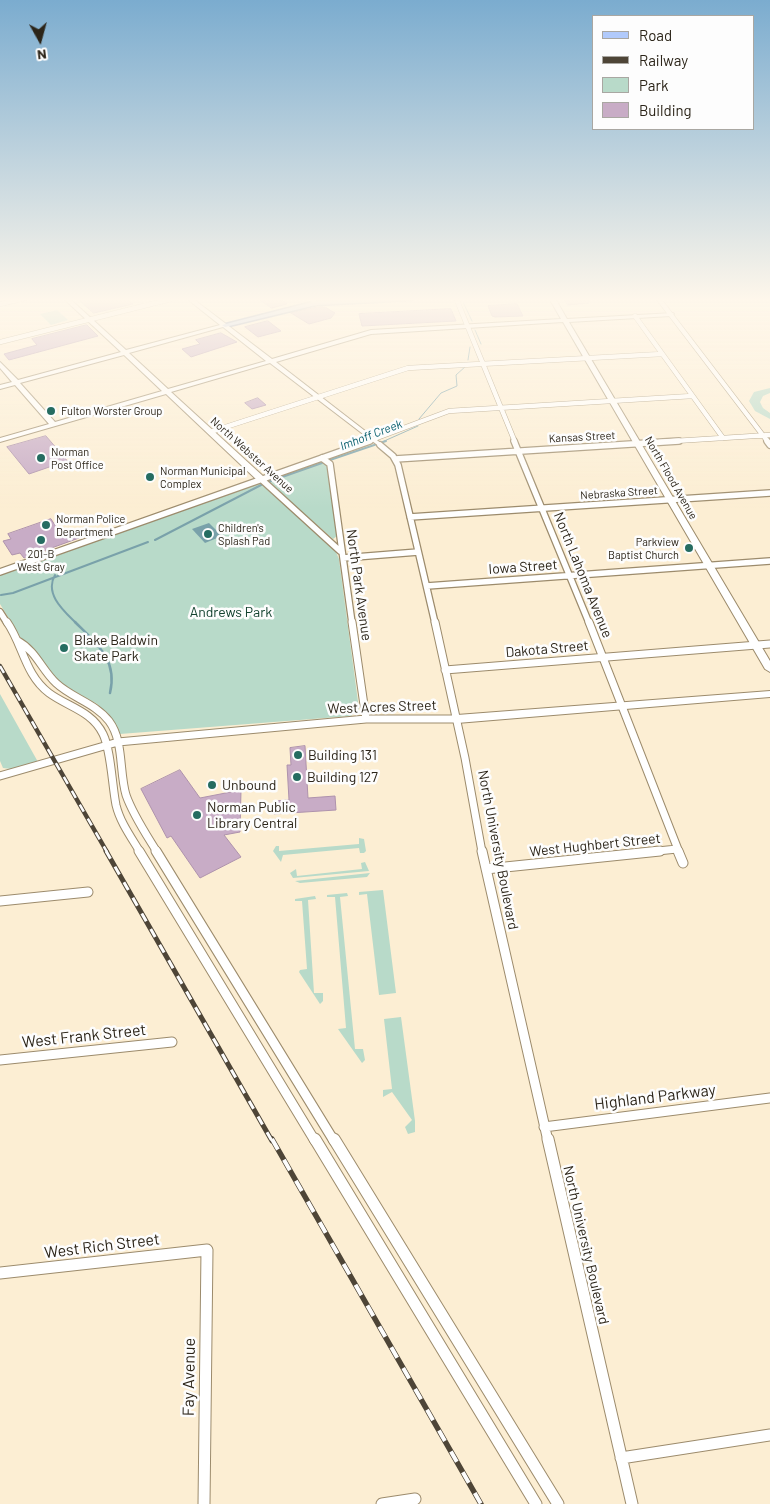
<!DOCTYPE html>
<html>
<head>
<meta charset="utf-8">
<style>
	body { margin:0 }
	#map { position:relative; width:770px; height:1504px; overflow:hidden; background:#fceed3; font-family:Barlow,sans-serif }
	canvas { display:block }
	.legend { position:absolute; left:592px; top:15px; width:162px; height:115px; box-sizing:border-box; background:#fdfdfd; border:1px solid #a9a7a2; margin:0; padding:6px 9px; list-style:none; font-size:15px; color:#2c2519 }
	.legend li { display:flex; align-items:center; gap:10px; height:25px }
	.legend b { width:25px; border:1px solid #a9a7a2 }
	.north { position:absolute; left:15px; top:15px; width:50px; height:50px; -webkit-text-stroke:4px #fdfdfd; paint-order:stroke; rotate:173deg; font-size:14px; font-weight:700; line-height:20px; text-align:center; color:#2c2519 }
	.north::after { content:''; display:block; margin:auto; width:18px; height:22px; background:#2c2519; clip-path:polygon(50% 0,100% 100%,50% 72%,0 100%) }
</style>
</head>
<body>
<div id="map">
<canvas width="770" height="1504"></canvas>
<ul class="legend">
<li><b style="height:6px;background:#b1cafb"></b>Road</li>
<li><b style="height:6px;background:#4e4537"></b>Railway</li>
<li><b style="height:14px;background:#b8dac9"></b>Park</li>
<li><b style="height:14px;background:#c8acc6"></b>Building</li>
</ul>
<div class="north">N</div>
</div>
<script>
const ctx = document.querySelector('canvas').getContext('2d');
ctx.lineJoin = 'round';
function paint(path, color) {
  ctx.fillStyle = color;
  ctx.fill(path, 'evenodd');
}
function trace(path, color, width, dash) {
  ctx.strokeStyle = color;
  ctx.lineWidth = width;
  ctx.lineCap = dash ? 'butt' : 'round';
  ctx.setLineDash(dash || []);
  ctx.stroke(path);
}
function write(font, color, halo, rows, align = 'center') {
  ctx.font = font + ' Barlow,sans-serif';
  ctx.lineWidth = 5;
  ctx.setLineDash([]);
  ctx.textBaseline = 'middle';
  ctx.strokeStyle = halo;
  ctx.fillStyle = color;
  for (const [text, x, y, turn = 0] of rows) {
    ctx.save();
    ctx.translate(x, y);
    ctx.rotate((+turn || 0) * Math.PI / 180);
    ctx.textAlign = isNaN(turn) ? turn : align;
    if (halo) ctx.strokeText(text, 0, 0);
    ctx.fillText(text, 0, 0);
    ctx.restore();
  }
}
paint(new Path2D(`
	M57,310L68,320L51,325L40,314Z
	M770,388V393L763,396L760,402L763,408L770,413V419L755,411L749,401L754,392Z
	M321,461L327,466L337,536L333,539L266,480Z
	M258,483L262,484L335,550L339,559L359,709L351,716L120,734L109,716L97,704L60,683L22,640L0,604V575Z
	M0,694L38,762L11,769L3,768L0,761Z
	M359,838L364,839L366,851L364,853H360L359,848L283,855L281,862L273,851L276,846H279V851L359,844Z
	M365,862L369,871L293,878L290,873L296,869L297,876L362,869L361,863Z
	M370,873L367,877L300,883L295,881Z
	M383,890L396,993L379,995L367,894L359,895V892Z
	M347,893L348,896L340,897L355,1049H363L365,1060L362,1063L338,1029L346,1028L335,897H327V895Z
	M315,896L316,899L308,900L314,993H323V1001L320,1004L299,972L300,970L307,969L302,901H295V899Z
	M401,1017L415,1121V1132L408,1134L405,1127L412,1120L392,1092L383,1097V1090L392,1089L384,1019Z`), '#b8dac9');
paint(new Path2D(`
	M209,523L222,536L205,543L192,529Z`), '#79a1aa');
trace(new Path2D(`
	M463,302L472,321
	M475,330L481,344
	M468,360L470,347
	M419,419L441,393L457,386L456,375L466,366
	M382,442L418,426`), '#79a1aa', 1);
trace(new Path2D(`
	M330,460L386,441
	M268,482L322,463
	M155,540L263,484
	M55,575C44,594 64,611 76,623
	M1,595L13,593L148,542`), '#79a1aa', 2);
trace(new Path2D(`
	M75,622C97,644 118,660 110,693`), '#79a1aa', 2.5);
const building = new Path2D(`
	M77,298H126L133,304L94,313Z
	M257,298H279L287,304L272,308Z
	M564,298H589V303L568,305Z
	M517,304L523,316L495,317L492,316L488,306Z
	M318,307H325L335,313L331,318L309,324L291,313Z
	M451,309L456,321L362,326L359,314Z
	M268,321L281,331L258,337L245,327Z
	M87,325L98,336L9,360L4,354L37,345L32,339Z
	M221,333L237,342L191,357L182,349L200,344L196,340Z
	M258,398L266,405L252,409L245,403Z
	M46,436L70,464L60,467L58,464L29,474L7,447Z
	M51,519L60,533L72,529L79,538L24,558L20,553L12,555L3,541L11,539L8,534Z
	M305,746L308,798L335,796L336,810L274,814V801L289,800L287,765H291L290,748Z
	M180,770L200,798L241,790L240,832L224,835L241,857L200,878L171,836L167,838L141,789Z`);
paint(building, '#c8acc6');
trace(building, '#ae92ac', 1);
const streetFar4 = new Path2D(`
	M311,298L316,303
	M456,298L515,442
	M658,298L768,442
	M0,304L26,298
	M635,316L723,438
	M0,342L175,298
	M210,432L408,368L662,354
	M366,442L449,411L692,396
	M659,442L770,435`);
const streetFar3 = new Path2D(`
	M514,441L589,623
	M767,441L770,445
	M380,445L393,456L398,465L435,623
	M322,458L330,464L352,623
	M395,459L679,441
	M261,479L340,551
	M410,517L770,493
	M343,558L418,552
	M0,572L370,441
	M427,586L770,561
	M0,612L7,623`);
const streetFar2 = new Path2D(`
	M7,622C23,645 25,675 49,693C68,707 92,711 103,734C111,750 112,785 116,805C120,822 131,837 140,852
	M352,622L366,719
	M435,622L465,758L482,852
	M589,622L679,852
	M18,641C36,651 42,670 56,683C72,698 95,703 109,721C124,741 119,771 126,795C133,815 146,834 157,852
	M445,670L770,644
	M0,776L118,742L366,719H457
	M648,852L677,849`);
const streetFar1 = new Path2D(`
	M139,851L315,1141
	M156,851L334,1141
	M482,851L548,1141
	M678,851L683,863
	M486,869L660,851
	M0,901L88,892
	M0,1060L172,1042
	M544,1127L770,1098`);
const street = new Path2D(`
	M315,1139L536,1504
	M334,1139L558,1504
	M548,1139L632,1504
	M0,1273L207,1250L204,1504
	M621,1458L770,1435
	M382,1504L415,1499`);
const secondary = new Path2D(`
	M63,298H69L126,350L220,325L186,298H192L272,359L371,330L561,319L549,298H555L567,319L673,313L674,314L671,316L569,322L770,661V672L765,669L563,322L371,334L276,362L382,444L383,445L380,447L270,363L171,392L264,477V481H258L166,394L0,442V438L49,424L15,385L0,389V385L12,382L0,368V362L18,380L121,352ZM223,327L266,361L168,389L129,353ZM124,355L162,391L55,422L20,383Z
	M770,691V697L457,723L452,719L457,715Z`);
const primary = new Path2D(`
	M380,298H414L411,300L316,305L225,327L222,325L316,301Z`);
trace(streetFar4, '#9c8b6c', 5.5);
trace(streetFar3, '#9c8b6c', 8);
trace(streetFar2, '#9c8b6c', 9);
trace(streetFar1, '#9c8b6c', 11);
trace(street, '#9c8b6c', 13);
trace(secondary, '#9c8b6c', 2);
trace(primary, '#6179ab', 3);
trace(streetFar4, '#fff', 4.5);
trace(streetFar3, '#fff', 5.5);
trace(streetFar2, '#fff', 7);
trace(streetFar1, '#fff', 9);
trace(street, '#fff', 11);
paint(secondary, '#fff');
paint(primary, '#b1cafb');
const railFar2 = new Path2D(`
	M0,666L107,852`);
const railFar1 = new Path2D(`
	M106,851L272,1141`);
const rail = new Path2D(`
	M272,1139L481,1504`);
trace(railFar2, '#4e4537', 4.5);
trace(railFar1, '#4e4537', 5);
trace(rail, '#4e4537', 5.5);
trace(railFar2, '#fdfdfd', 2.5, [8]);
trace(railFar1, '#fdfdfd', 3, [9]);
trace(rail, '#fdfdfd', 4, [12]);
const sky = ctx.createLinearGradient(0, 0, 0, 508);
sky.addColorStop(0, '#7baccf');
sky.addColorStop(0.59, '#fef7eb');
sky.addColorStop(1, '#fef7eb00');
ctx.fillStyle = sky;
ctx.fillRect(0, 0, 770, 508);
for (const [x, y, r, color] of [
	[51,411,5,"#256c61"],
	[41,458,5,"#256c61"],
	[150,477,5,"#256c61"],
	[46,525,5,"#256c61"],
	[208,534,5,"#256c61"],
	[41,540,5,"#256c61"],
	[689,548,5,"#256c61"],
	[64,648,5,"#256c61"],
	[298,755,5,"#256c61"],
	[297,777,5,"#256c61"],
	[212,785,5,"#256c61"],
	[197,815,5,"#256c61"]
]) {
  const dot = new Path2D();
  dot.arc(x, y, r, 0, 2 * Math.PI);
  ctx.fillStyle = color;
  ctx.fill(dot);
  trace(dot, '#fdfdfd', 2);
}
write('11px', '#2c2519', '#fdfdfd', [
	["Fulton Worster Group",61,411],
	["Norman",51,452],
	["Post Office",51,465],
	["Norman Municipal",160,471],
	["Complex",160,484],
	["Norman Police",56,519],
	["Department",56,532],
	["Children's",218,528],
	["Splash Pad",218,541],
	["Parkview",679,542,"right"],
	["Baptist Church",679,555,"right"],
	["201-B",41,554,"center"],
	["West Gray",41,567,"center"]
], 'left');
write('11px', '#2c2519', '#fdfdfd', [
	["Kansas Street",582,437,-3],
	["North Webster Avenue",252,455,42],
	["North Flood Avenue",671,478,60],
	["Nebraska Street",619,493,-4]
]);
write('italic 12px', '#085e6d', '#fdfdfd', [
	["Imhoff Creek",371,435,-21]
]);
write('14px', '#2c2519', '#fdfdfd', [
	["Iowa Street",523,567,-4],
	["North Lahoma Avenue",583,575,68],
	["North Park Avenue",359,585,82],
	["Dakota Street",547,649,-5],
	["West Acres Street",382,707,-2],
	["West Hughbert Street",595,845,-6],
	["North University Boulevard",498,850,79],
	["North University Boulevard",586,1245,77]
]);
write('14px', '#13422f', '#fdfdfd', [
	["Andrews Park",231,612]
]);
write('14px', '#2c2519', '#fdfdfd', [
	["Blake Baldwin",74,640],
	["Skate Park",74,656],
	["Building 131",308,755],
	["Building 127",307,777],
	["Unbound",222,785],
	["Norman Public",207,807],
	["Library Central",207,823]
], 'left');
write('16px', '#2c2519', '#fdfdfd', [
	["West Frank Street",84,1036,-6],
	["Highland Parkway",655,1097,-7],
	["West Rich Street",102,1246,-7],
	["Fay Avenue",189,1377,-89]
]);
</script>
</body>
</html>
